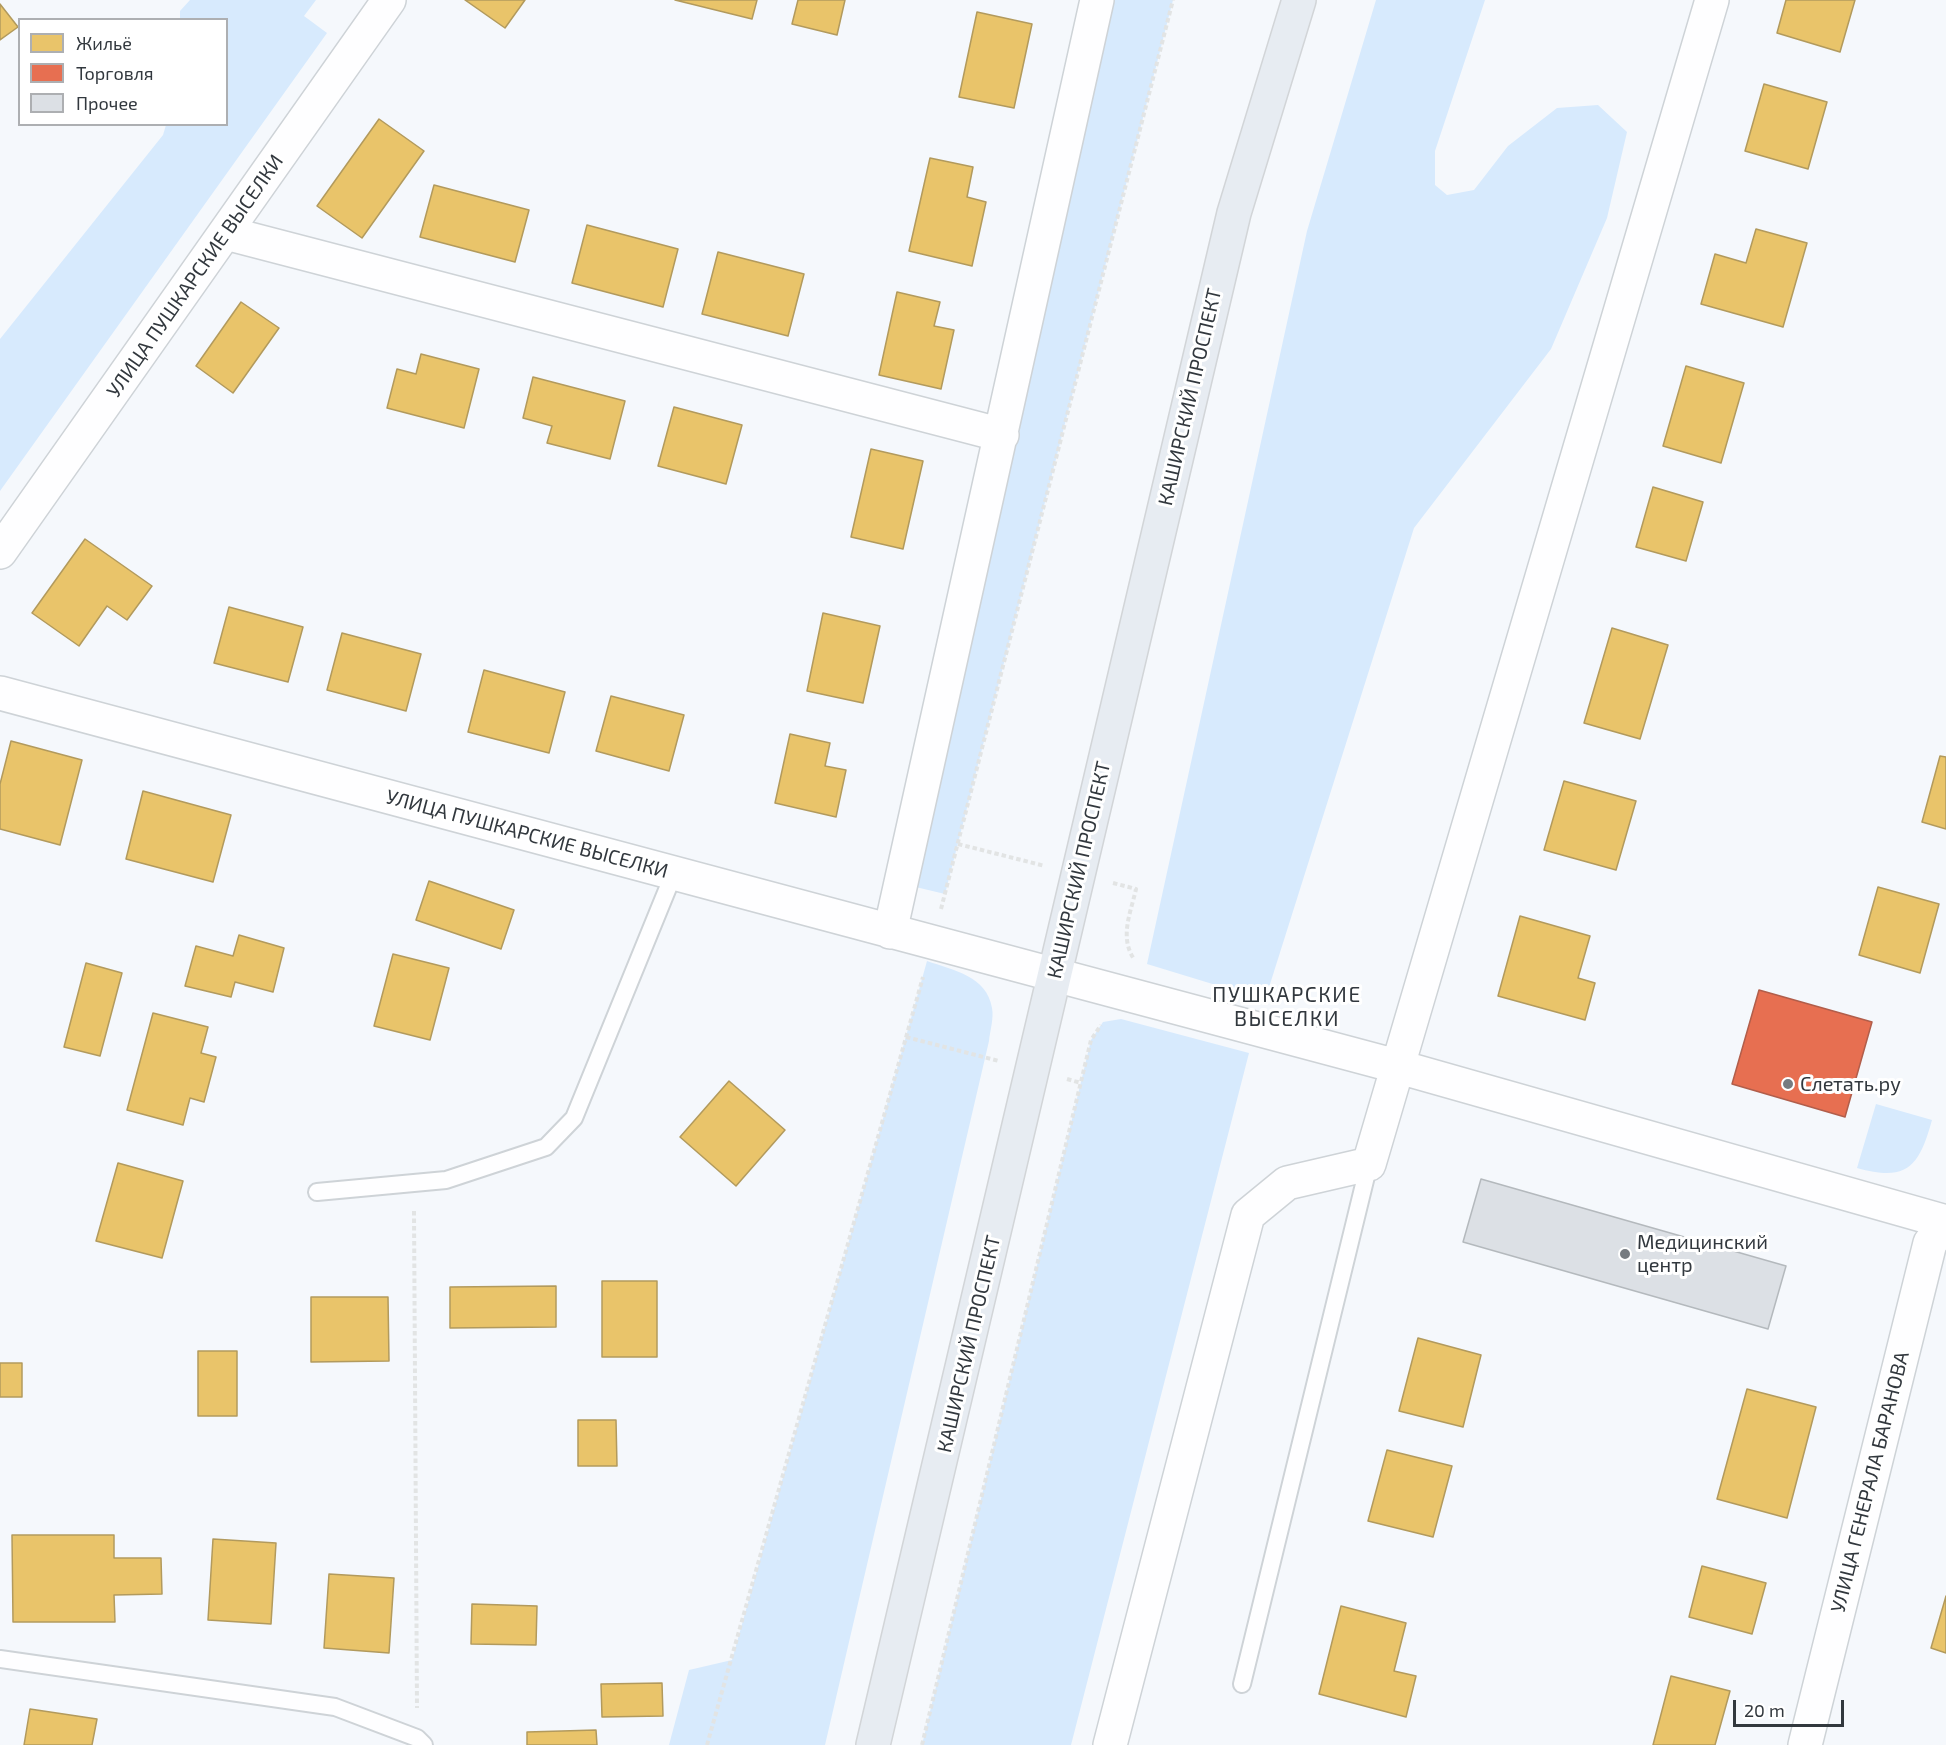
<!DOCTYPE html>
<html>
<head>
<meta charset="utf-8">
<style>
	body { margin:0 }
	#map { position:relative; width:1946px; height:1745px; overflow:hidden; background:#f5f8fc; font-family:"Exo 2",sans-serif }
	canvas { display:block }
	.legend { position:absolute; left:18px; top:18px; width:210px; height:108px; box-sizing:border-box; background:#fff; border:2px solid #adafb2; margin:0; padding:8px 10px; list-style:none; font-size:18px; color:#32383e }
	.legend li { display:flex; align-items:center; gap:12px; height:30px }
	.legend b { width:30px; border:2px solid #adafb2 }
	.scale { position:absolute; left:1733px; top:1700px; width:111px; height:27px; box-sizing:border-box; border:3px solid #32383e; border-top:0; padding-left:8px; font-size:18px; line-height:21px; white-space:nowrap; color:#32383e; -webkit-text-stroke:4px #fff; paint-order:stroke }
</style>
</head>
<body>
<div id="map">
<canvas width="1946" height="1745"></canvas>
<ul class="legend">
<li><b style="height:16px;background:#e9c46a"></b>Жильё</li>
<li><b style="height:16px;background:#e76f51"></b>Торговля</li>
<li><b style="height:16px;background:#dce0e5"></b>Прочее</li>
</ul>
<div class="scale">20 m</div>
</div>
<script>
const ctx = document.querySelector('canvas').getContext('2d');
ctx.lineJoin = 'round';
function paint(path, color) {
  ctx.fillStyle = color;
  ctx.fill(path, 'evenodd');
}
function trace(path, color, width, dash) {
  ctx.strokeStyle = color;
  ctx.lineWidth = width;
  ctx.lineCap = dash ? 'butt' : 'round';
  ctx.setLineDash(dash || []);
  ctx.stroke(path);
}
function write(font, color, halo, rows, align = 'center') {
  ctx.font = font + ' "Exo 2",sans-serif';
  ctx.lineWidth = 6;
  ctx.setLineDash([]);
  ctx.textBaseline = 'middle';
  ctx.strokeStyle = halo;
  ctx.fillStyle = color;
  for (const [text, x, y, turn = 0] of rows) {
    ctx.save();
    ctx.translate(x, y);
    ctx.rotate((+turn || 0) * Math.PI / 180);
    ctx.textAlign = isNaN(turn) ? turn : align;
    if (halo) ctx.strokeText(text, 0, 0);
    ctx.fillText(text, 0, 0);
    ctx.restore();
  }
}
paint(new Path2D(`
	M190,0H316L304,16L327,33L0,491V339L163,135L166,125L226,124V20L180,19V11Z
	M1097,0H1173L945,894L903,884Z
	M1376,0H1485L1435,151V185L1447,195L1474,190L1508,146L1557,108L1598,105L1627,132L1607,218L1551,349L1414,528L1265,1000L1147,964L1307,231Z
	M927,961C953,970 987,976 992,1008C994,1018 990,1031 989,1041L825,1745H669L689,1670L732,1660Z
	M1121,1019L1249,1053L1071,1745H922L1091,1040L1103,1022Z
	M1876,1104L1932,1120C1919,1167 1907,1182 1857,1168Z`), '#d7eafd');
const homes = new Path2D(`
	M465,0H525L505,28Z
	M675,0H757L752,19Z
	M798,0H845L837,35L792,24Z
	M1786,0H1855L1840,52L1777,33Z
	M0,4L18,27L0,40Z
	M977,12L1032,24L1014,108L959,97Z
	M1764,84L1827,102L1808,169L1745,151Z
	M379,119L424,151L362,238L317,206Z
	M930,158L973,167L967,197L986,202L972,266L909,251Z
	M434,185L529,210L515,262L420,237Z
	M587,225L678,249L663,307L572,283Z
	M1756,229L1807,243L1783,327L1701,304L1715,254L1746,263Z
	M718,252L804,274L788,336L702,314Z
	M897,292L940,302L934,326L954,330L941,389L879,375Z
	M241,302L279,328L233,393L196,366Z
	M421,354L479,369L464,428L387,408L397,369L416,374Z
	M1686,366L1744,383L1721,463L1663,446Z
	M533,377L625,401L610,459L547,443L552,426L523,418Z
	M674,407L742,425L726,484L658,466Z
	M871,449L923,461L903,549L851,537Z
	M1653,487L1703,502L1686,561L1636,547Z
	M85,539L152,586L127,620L107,606L79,646L32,613Z
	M229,607L303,627L288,682L214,663Z
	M823,613L880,626L863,703L807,691Z
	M1612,628L1668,645L1640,739L1584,723Z
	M342,633L421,654L406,711L327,690Z
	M484,670L565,692L549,753L468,732Z
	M611,696L684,715L669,771L596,751Z
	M790,734L830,743L825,766L846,770L836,817L775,803Z
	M11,741L82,760L60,845L0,829V784Z
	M1940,756L1946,757V829L1922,822Z
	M1564,781L1636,801L1616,870L1544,850Z
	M143,791L231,815L213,882L126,859Z
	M429,881L514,910L501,949L416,920Z
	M1878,887L1939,904L1920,973L1859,955Z
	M1520,916L1590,936L1578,978L1595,983L1585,1020L1498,996Z
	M239,935L284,948L273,992L235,982L231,997L185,986L196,946L233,956Z
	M393,954L449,968L430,1040L374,1026Z
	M86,963L122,973L100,1056L64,1047Z
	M153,1013L208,1027L201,1053L216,1057L204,1102L190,1098L183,1125L127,1110Z
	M729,1081L785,1130L736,1186L680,1137Z
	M118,1163L183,1181L162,1258L96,1241Z
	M602,1281H657V1357H602Z
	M556,1286V1327L450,1328V1287Z
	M311,1297H388L389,1361L311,1362Z
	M1418,1338L1481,1355L1463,1427L1399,1411Z
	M198,1351H237V1416H198Z
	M0,1363H22V1397H0Z
	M1747,1389L1816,1407L1787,1518L1717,1499Z
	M578,1420H616L617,1466H578Z
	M1387,1450L1452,1466L1433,1537L1368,1521Z
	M12,1535H114V1558H161L162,1594L114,1595L115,1622H13Z
	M213,1539L276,1543L271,1624L208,1620Z
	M1702,1566L1766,1583L1752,1634L1689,1617Z
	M329,1574L394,1578L389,1653L324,1648Z
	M1946,1596V1653L1931,1648Z
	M472,1604L537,1606L536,1645L471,1644Z
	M1341,1606L1406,1623L1394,1671L1416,1676L1406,1717L1319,1694Z
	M1671,1676L1730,1691L1715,1745H1653Z
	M662,1683L663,1716L602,1717L601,1684Z
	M30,1709L97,1719L92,1745H24Z
	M596,1730L597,1745H527V1732Z`);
paint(homes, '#e9c46a');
trace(homes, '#b29a5d', 1.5);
const shops = new Path2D(`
	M1759,990L1872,1022L1845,1117L1732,1084Z`);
paint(shops, '#e76f51');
trace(shops, '#b15e4b', 1.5);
const building = new Path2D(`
	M1481,1179L1786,1266L1768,1329L1463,1242Z`);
paint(building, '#dce0e5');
trace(building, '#b4b9bd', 1.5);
const lane = new Path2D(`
	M317,1192L446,1180L546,1147L574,1118L674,873
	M0,1659L335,1707L417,1738L424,1745
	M1242,1684L1369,1164`);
const street = new Path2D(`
	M226,233L1002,435
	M0,552L389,0
	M0,693L1396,1066L1946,1222
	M890,932L1097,0
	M1110,1745L1248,1215L1287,1183L1369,1164L1712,0
	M1805,1745L1930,1243L1946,1224`);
const primary = new Path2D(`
	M873,1745L1234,213L1299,0`);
trace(lane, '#ced3d7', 20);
trace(street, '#ced3d7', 36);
trace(primary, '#d2d5d8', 36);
trace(new Path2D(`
	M958,844L1045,866
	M1113,883L1136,889C1131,912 1119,937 1134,959
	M941,909L1173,0
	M906,1037L999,1061
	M1067,1079L1081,1083
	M414,1211L417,1708
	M707,1745L923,977
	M922,1745L1091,1040L1101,1025`), '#e2e4e4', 4, [4.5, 3]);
trace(lane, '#fefeff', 16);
trace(street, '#fefeff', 33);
trace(primary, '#e7ecf2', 33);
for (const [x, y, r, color] of [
	[1788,1084,6,"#767b80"],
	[1625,1254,6,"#767b80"]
]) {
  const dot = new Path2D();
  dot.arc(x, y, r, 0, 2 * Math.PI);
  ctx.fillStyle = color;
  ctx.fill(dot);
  trace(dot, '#fff', 2);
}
write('20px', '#32383e', '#fff', [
	["УЛИЦА ПУШКАРСКИЕ ВЫСЕЛКИ",195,276,-55],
	["КАШИРСКИЙ ПРОСПЕКТ",1190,397,-77],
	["УЛИЦА ПУШКАРСКИЕ ВЫСЕЛКИ",527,834,15],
	["КАШИРСКИЙ ПРОСПЕКТ",1079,870,-77],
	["КАШИРСКИЙ ПРОСПЕКТ",969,1344,-77],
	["УЛИЦА ГЕНЕРАЛА БАРАНОВА",1870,1482,-76]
]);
write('20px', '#32383e', '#fff', [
	["Слетать.ру",1800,1084],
	["Медицинский",1637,1242],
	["центр",1637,1265]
], 'left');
ctx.letterSpacing = '1.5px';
write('21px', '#32383e', '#fff', [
	["ПУШКАРСКИЕ",1287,995],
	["ВЫСЕЛКИ",1287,1019]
]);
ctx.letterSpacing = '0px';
</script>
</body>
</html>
